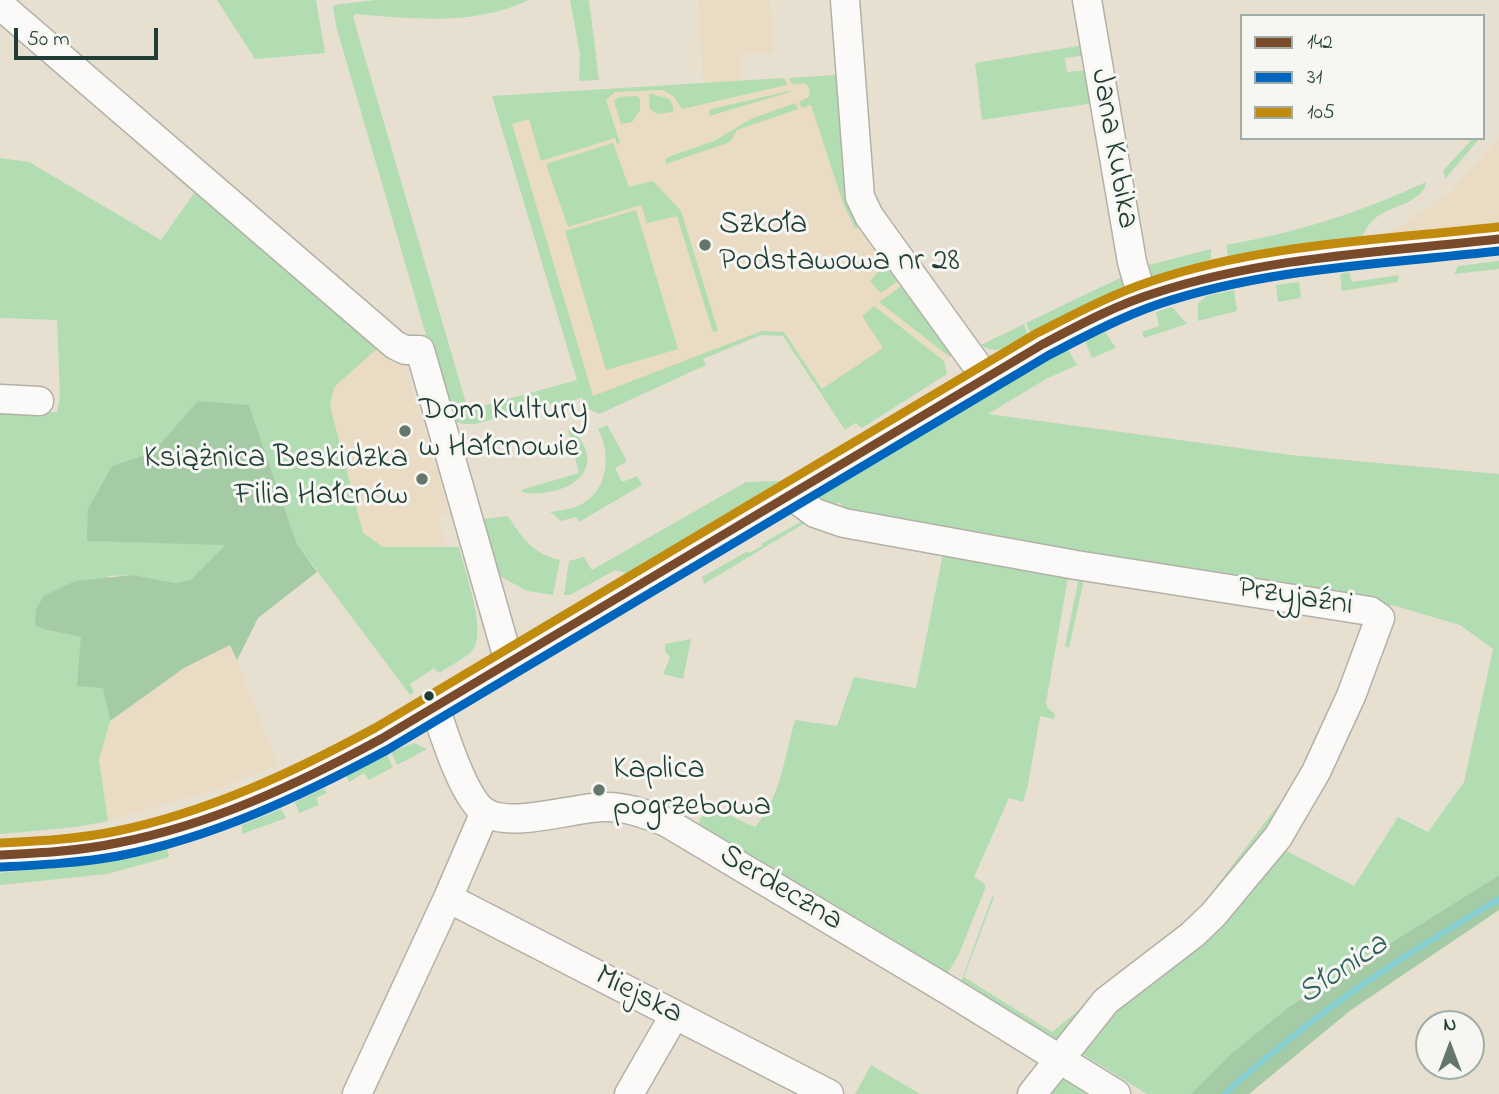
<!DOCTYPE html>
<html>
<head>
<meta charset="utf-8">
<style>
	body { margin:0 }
	#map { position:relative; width:1499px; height:1094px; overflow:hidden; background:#e7e0d1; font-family:"Indie Flower",sans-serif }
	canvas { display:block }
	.legend { position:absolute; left:1240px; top:14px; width:245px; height:126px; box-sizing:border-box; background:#f6f6f2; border:2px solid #a0aca6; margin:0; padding:9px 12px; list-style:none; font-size:21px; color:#1f3d34 }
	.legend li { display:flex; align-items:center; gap:14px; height:35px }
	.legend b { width:35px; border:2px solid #a0aca6 }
	.north { position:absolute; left:1415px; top:1010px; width:70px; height:70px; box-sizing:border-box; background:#f6f6f2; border:2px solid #a0aca6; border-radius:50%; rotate:0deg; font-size:19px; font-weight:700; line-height:28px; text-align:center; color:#1f3d34 }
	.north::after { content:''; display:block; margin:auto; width:24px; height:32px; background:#65766b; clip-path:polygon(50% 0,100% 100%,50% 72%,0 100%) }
	.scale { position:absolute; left:14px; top:28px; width:144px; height:32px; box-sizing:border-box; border:4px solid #1f3d34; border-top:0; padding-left:9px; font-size:21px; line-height:24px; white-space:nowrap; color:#1f3d34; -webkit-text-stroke:5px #f6f6f2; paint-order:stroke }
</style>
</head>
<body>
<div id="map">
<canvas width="1499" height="1094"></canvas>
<ul class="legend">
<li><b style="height:9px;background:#7a4b2a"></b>142</li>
<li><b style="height:9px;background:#0065bd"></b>31</li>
<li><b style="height:9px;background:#c18c0d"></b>105</li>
</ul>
<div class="north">N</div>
<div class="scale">50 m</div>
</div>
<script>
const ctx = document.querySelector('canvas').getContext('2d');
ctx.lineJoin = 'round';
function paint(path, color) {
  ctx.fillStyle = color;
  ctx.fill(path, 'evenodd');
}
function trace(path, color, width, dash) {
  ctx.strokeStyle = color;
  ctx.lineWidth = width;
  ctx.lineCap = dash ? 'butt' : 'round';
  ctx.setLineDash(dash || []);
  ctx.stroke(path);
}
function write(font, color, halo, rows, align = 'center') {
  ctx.font = font + ' "Indie Flower",sans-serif';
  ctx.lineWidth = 6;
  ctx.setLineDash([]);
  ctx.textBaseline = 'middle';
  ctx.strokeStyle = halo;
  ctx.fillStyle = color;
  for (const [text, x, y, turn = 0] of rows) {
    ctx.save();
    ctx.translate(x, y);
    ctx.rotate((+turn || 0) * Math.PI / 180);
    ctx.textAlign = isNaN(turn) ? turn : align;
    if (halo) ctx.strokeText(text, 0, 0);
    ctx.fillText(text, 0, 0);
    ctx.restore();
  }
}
paint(new Path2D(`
	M698,0H770L773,53L739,55L740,81L837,75L848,205L860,228L956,353L845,430L782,335H760L586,408L492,96L703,83Z
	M1499,138V224L1384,237L1450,192Z
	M262,246L406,368L435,467L438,469L448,513L438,516L464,615L393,672L317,572Z
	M231,645L278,765L206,793L108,821L99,760L110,721L184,668Z`), '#eadbc4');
paint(new Path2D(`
	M217,0H316L325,53L255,59Z
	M376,0H529C474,26 415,19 356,14L353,17L468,410L577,380L492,96L784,78L787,85L682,109L674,97L663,90L615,92L606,100L620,143L617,144L615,138L541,161L529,119L512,124L593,396L762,331L784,332L822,389L883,348L862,316L874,306L944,361L947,374L862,428L855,423L845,430L783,336L761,335L703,359L706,365L599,414L586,408L582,397L565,404H549L475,424H462L455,421L445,400L336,26L333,5Z
	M570,0H589L599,80L579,81L580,54Z
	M1084,45L1086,55L1065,58L1067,72L1089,70L1094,103L982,120L975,63Z
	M837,75L848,205L860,228H855L844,206L811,105L802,108L799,102L809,97L810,89L805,83L792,84L789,78Z
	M789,91L790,92L709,116V112L711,109Z
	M649,93L669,99L673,106V112L657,114L650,109Z
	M637,96L640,98V110L632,122L621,124L614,101L619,97Z
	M795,103L798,109L737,130L730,142L666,164L665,160L668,157L714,141L751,119Z
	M1473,138H1480L1445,179L1443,171Z
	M613,143L629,187L653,181L681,211L718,331L713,332L677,216L647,223L641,205L568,227L546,164Z
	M0,158L29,162L161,240L194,193L171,173L176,170L380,346L334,387L330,406L363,533L383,547H459C464,570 489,635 471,652C462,660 449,666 439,673L434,668L410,684L414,692L410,695L297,544L249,405L198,402L153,452L112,466L88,541L226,544L190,580L175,583L133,575L109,576L47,630L81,637L104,688L110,721L99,760L108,821L76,827L0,834V404L36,412H57L60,396L57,320L0,318Z
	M1426,182C1425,201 1392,206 1378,216C1369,222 1365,230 1361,239L1228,256L1226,245C1296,233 1362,212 1426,182Z
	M636,210L678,349L606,370L565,231Z
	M1211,249V259L1151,277L1143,270L1145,266Z
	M1499,261V269L1454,274L1458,266Z
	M886,263L899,280L881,293L870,281Z
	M1349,272L1352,282L1399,275L1398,282L1342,291L1340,274Z
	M1124,276L1123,286L1120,289L1060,317L1031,334L1026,323Z
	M1299,282L1301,298L1278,302L1276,285Z
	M903,285L956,353L950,357L879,302Z
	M1234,290L1237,311L1198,321V303L1207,296Z
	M1172,307L1187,324L1144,338L1142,332L1159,326L1156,312Z
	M1024,324L1028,336C1013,344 998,357 981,345Z
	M1105,332L1116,348L1092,358L1085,341Z
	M1068,349L1077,365L1046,379L988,414L1291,455L1499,474V875L1290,1006L1233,1052L1191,1094H1147L1076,1050L1279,847L1354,886L1398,817L1428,832L1464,782L1493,649L1460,625L1395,606L1164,573L849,517L840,502L828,508L818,500L822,494L1048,358Z
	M607,425L626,459V462L615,468L622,482L637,476L642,485L579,522L576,517L561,521L550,512C557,511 565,510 572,508C607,498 613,457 598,429Z
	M568,430L574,431C611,473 564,497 525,493L521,490L579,473Z
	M780,481L627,573L615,570L570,595H564L569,561L584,557L592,570L746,482Z
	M508,516C522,538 533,554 560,560L553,595L527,591L500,576L484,519Z
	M804,520L805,523L704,584L702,577L748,551L749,553L762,546L761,544Z
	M944,549L1068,578L1046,703L1047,707L1055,714L1054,719L1040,716L1028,785L1023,802L1009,798L974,877L985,884V889L959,954L947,974L697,828L701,817L718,810L755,827C780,799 785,755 795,720L837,726L854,677L916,688Z
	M1085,575L1069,648L1065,646L1079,577Z
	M691,639L683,679L663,674L670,658L665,651V644Z
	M414,743L427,749L397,765L391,752Z
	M387,755L393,767L369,780L364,773L349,782L346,776Z
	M324,788L327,793L316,798L319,805L299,813L295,802Z
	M1279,804L1286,810L1186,926Z
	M281,809L286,818L242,834V825Z
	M167,848L169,857L107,874L0,885V873L113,860Z
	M992,897H994L964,977L1052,1032L1123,974L1061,1041L1049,1046L961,982Z
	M871,1065L920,1094H855Z
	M1058,1070L1106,1094H1038Z`), '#b2dcb2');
paint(new Path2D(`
	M198,401L249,405L297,544L317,572L258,618L237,660L230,645L184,668L110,721L103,688L77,686L81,637L47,630L35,625L36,609L44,596L75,581L133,575L175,583L190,580L225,545L87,541L88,509L112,466L153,452Z
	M1499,875V910L1351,1010L1249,1094H1191L1233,1052L1290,1006Z`), '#a4cba5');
trace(new Path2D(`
	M1225,1094C1244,1075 1265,1059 1286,1042C1353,987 1425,943 1499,899`), '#86d0d4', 6);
const minor = new Path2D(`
	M845,0L860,197L869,216L986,378
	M1087,0L1132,262L1142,297
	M0,5L395,345L405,350H420L509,662
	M0,399L39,401
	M791,495L815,513L844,523L1076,565L1370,611L1380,618L1351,696L1316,772L1278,837L1213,915L1192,935L1106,1001L1032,1094
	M435,707C443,731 464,800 486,813C513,828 572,808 603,807C625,806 646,814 666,822L951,992L1116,1094
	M0,855C45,853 90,850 133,840C221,819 302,783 381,739L1043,344C1084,323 1126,300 1170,288C1277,257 1390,252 1499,239
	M448,898L829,1094
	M357,1094L448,898L485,812
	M629,1094L674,1016`);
trace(minor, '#b2b1a7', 31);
trace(minor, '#fbfaf8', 28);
trace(new Path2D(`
	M0,855C39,853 79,851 117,843C211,825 298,784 381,739L1043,344C1079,325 1116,305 1155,293C1265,257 1384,252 1499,239`), '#7a4b2a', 9);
trace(new Path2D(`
	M1,867C40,865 79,863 118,856C213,838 303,795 387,750L1049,355C1084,337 1119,318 1156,305C1265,268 1385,264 1499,251`), '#0065bd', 9);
trace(new Path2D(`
	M0,843C39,841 79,839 117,831C208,812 294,772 375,728L1037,333C1073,315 1110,295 1149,282C1260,244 1382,240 1498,227`), '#c18c0d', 9);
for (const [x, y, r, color] of [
	[705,245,7,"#65766b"],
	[405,431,7,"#65766b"],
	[422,479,7,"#65766b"],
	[429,696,6,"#1f3d34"],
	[599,790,7,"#65766b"]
]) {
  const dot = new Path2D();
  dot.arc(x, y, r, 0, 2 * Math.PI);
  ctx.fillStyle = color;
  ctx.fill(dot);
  trace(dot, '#f6f6f2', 2.5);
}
write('32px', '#1f3d34', '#f6f6f2', [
	["Jana Kubika",1112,149,80],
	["Przyjaźni",1295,599,9],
	["Serdeczna",780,890,31],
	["Miejska",638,997,27]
]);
write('32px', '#1f3d34', '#f6f6f2', [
	["Szkoła",719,227],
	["Podstawowa nr 28",719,264],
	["Dom Kultury",419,413],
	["w Hałcnowie",419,450],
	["Książnica Beskidzka",408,461,"right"],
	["Filia Hałcnów",408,498,"right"],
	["Kaplica",613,772],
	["pogrzebowa",613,809]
], 'left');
write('italic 33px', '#2e605c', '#f6f6f2', [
	["Słonica",1344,971,-34]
]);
</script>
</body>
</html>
